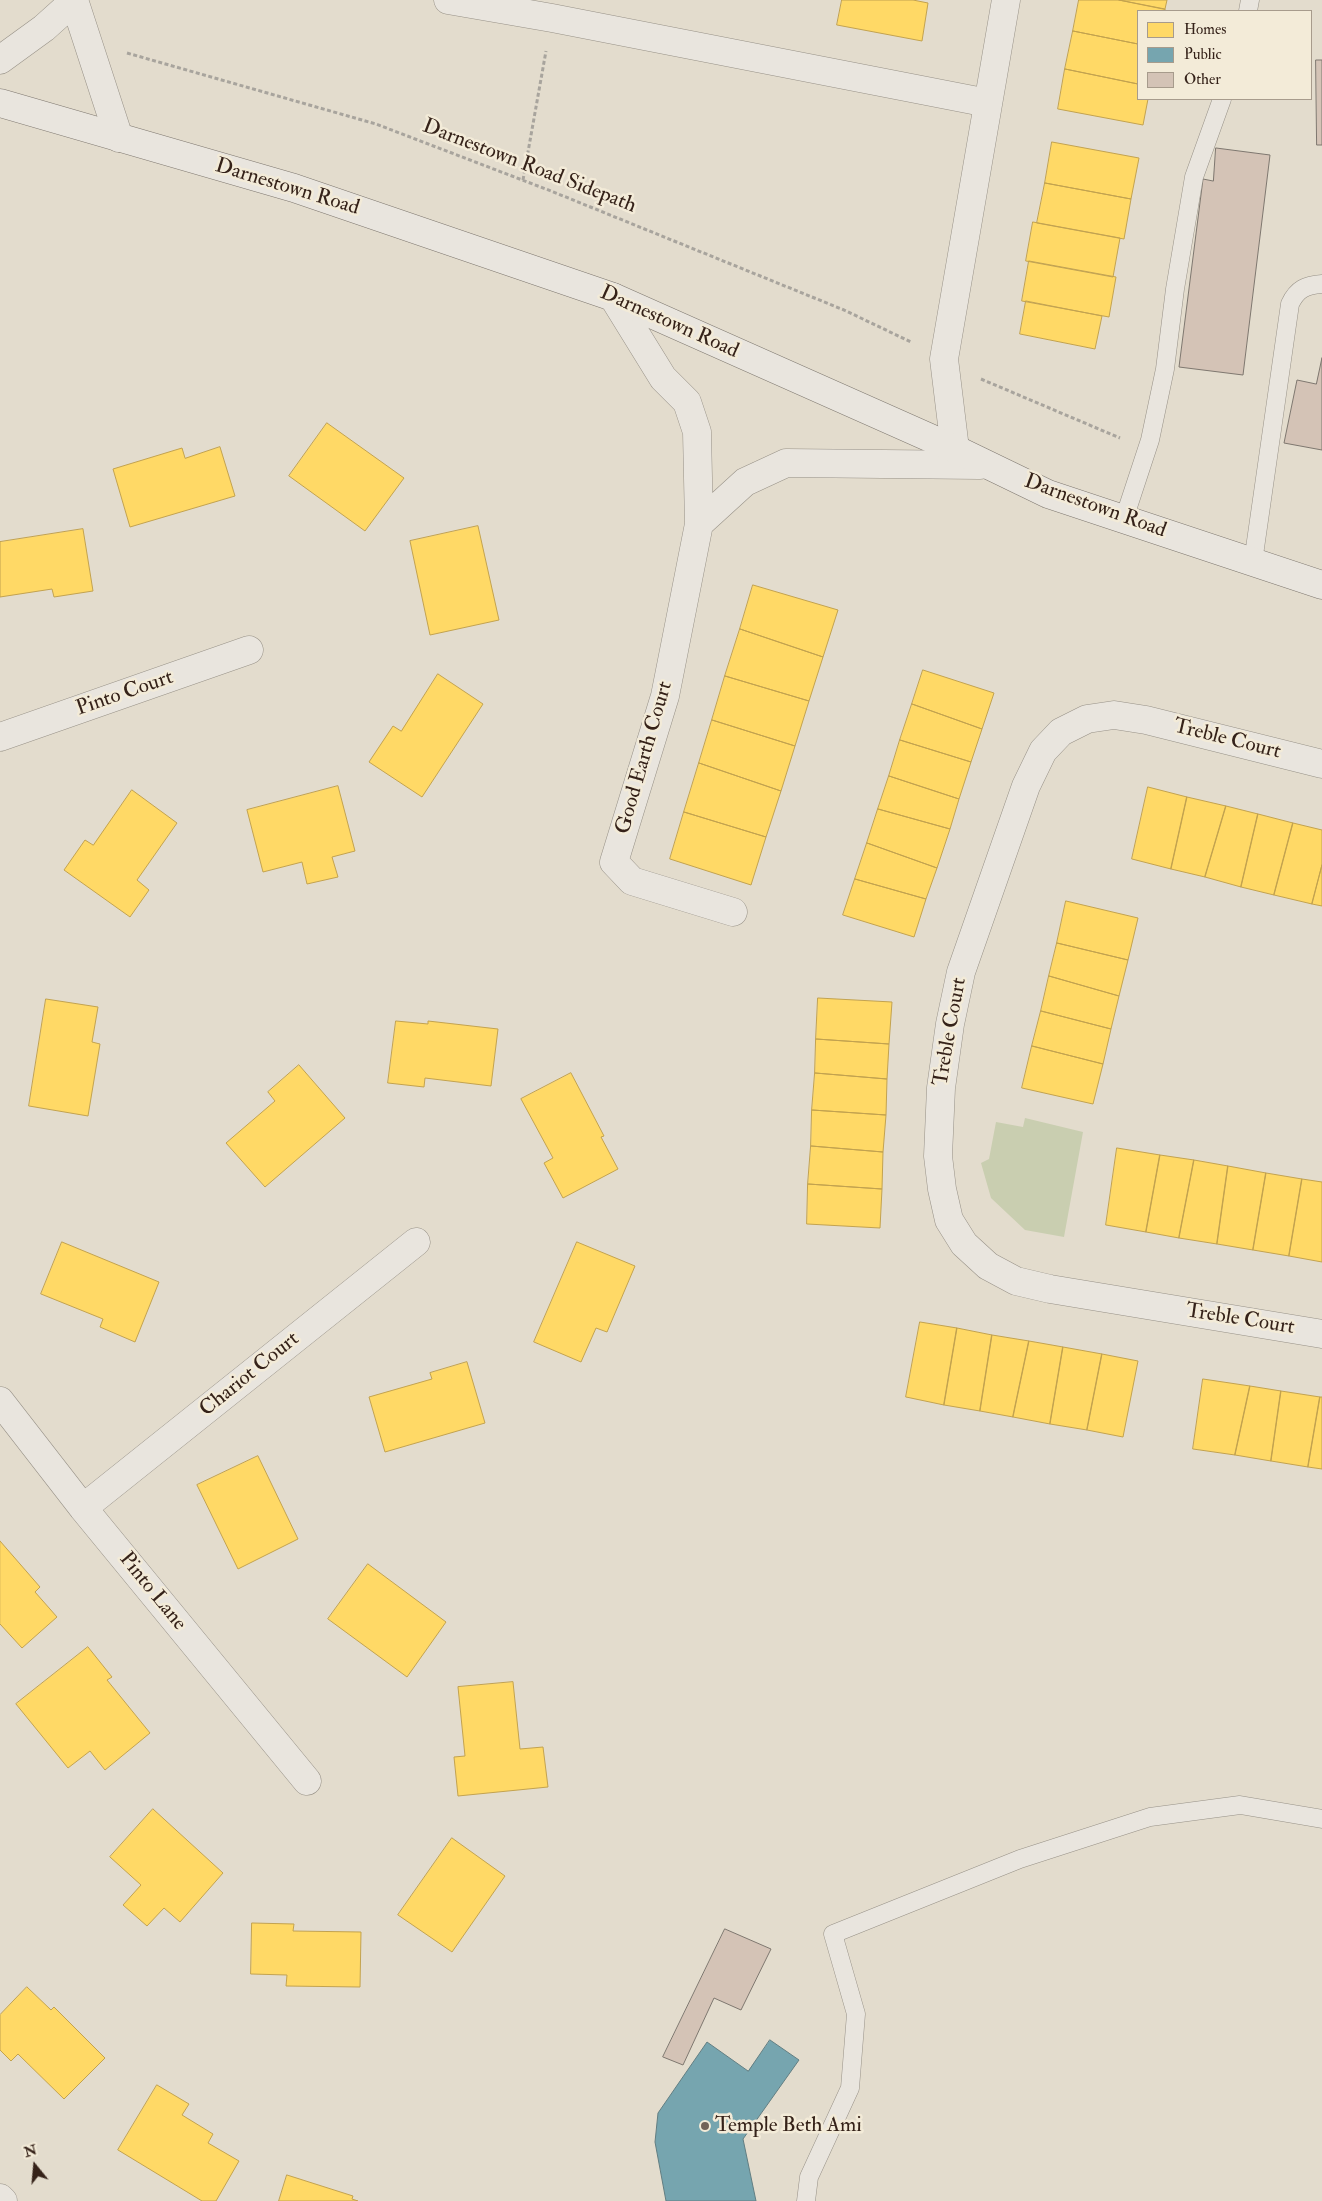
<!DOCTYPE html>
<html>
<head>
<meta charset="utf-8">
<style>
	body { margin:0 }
	#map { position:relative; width:1322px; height:2201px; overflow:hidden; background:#e3dccd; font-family:"IM FELL Double Pica",serif }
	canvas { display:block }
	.legend { position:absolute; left:1137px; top:10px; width:175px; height:90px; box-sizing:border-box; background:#f3ebd8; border:1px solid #a79b8c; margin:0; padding:6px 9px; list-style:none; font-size:15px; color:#352219 }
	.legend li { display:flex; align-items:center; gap:10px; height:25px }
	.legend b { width:25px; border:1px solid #a79b8c }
	.north { position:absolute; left:10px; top:2141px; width:50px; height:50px; -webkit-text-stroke:4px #f3ebd8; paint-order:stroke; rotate:343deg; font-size:14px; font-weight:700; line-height:20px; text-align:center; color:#352219 }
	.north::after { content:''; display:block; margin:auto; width:18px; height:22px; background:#352219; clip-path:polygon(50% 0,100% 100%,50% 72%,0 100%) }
</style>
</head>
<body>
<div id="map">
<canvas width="1322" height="2201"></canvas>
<ul class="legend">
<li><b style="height:14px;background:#ffd966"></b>Homes</li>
<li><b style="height:14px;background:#76a5af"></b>Public</li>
<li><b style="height:14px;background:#d4c3b6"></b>Other</li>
</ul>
<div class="north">N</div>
</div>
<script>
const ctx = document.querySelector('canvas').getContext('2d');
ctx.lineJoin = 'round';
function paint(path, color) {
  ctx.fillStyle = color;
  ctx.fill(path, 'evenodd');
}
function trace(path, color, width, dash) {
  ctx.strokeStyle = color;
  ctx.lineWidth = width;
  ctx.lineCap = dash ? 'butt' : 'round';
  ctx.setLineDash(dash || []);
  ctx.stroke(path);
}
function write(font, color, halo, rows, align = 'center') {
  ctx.font = font + ' "IM FELL Double Pica",serif';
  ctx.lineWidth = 5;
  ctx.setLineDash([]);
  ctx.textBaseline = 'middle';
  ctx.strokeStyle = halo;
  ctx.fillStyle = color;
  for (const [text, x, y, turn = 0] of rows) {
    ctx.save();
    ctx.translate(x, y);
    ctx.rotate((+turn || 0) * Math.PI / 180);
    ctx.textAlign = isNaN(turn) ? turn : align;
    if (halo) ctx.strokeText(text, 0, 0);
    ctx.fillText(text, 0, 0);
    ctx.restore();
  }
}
paint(new Path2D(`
	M1025,1118L1083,1132L1064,1237L1025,1230L991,1198L981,1163L989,1159L996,1122L1023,1127Z`), '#c9ceb0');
const homes = new Path2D(`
	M842,0H913L928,3L922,41L837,25Z
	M1079,0H1119L1165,9V11H1138V44L1073,31Z
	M1119,0H1167L1165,9Z
	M1073,31L1138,44V84L1065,69Z
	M1065,69L1138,84V99H1148L1143,125L1058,109Z
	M1052,142L1139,158L1131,199L1045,183Z
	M1045,183L1131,199L1124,239L1037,223Z
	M1033,222L1120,238L1113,277L1026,261Z
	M1029,261L1116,277L1109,317L1022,301Z
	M1026,301L1102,316L1095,349L1020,334Z
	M327,423L404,478L365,531L289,476Z
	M220,447L235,496L130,527L113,469L182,448L185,458Z
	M478,526L499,620L430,635L410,541Z
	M83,529L93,591L54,597L52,589L0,597V542Z
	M753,585L838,610L823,657L740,629Z
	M740,629L823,657L809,701L725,676Z
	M923,670L994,693L982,729L912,704Z
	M438,674L483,704L422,797L369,762L393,726L401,731Z
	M725,676L809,701L795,746L712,720Z
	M912,704L982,729L971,762L900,740Z
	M712,720L795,746L781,791L699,763Z
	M900,740L971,762L959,799L889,776Z
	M699,763L781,791L766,837L684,812Z
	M889,776L959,799L950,829L878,809Z
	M338,786L355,851L332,857L338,877L307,884L302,862L263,872L247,810Z
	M1148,787L1187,797L1171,869L1132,859Z
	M132,790L177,823L137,880L149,890L130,917L64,870L85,840L93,845Z
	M1187,797L1226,806L1205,877L1171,869Z
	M1226,806L1258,814L1241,887L1205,877Z
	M878,809L950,829L937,868L867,843Z
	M684,812L766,837L751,885L670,859Z
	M1258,814L1293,823L1274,895L1241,887Z
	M1293,823L1322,830V865L1312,904L1274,895Z
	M867,843L937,868L926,899L855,879Z
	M1322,865V906L1312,904Z
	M855,879L926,899L914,937L843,915Z
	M1066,901L1138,918L1128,960L1057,943Z
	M1057,943L1128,960L1119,996L1049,976Z
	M1049,976L1119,996L1111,1029L1041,1011Z
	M818,998L892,1002L889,1044L816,1039Z
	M46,999L98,1007L92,1042L100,1044L88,1116L29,1106Z
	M1041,1011L1111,1029L1103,1064L1032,1046Z
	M396,1021L428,1024V1021L498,1029L491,1086L425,1078L424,1087L388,1083Z
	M816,1039L889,1044L887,1079L815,1073Z
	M1032,1046L1103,1064L1093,1104L1022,1088Z
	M299,1065L345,1118L265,1187L226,1143L275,1101L268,1092Z
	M571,1073L604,1136L601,1137L618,1169L563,1198L544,1163L553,1158L521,1099Z
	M815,1073L887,1079L886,1115L812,1110Z
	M812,1110L886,1115L883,1152L811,1146Z
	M811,1146L883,1152L882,1189L808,1184Z
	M1117,1148L1160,1155L1146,1232L1106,1225Z
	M1160,1155L1194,1160L1179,1238L1146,1232Z
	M1194,1160L1228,1166L1217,1244L1179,1238Z
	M1228,1166L1266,1173L1253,1250L1217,1244Z
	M1266,1173L1302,1179L1289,1256L1253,1250Z
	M1302,1179L1322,1182V1262L1289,1256Z
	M808,1184L882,1189L880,1228L807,1224Z
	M62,1242L159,1282L135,1342L100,1327L103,1319L41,1294Z
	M577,1242L635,1266L607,1332L596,1328L581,1362L534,1342Z
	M920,1322L957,1328L944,1405L906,1397Z
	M957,1328L992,1335L980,1411L944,1405Z
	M992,1335L1029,1341L1013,1417L980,1411Z
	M1029,1341L1063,1347L1050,1424L1013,1417Z
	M1063,1347L1102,1354L1087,1430L1050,1424Z
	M1102,1354L1138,1361L1123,1437L1087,1430Z
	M467,1362L485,1423L385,1452L369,1397L432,1379L430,1373Z
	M1203,1379L1250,1386L1235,1455L1193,1449Z
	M1250,1386L1281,1391L1271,1461L1235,1455Z
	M1281,1391L1320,1397L1308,1467L1271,1461Z
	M1320,1397H1322V1469L1308,1467Z
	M258,1456L298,1539L238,1569L197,1485Z
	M0,1541L40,1587L35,1592L57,1617L22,1648L0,1624Z
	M368,1564L446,1622L407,1677L328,1619Z
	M88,1647L112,1677L107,1680L150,1733L105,1770L90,1751L68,1768L16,1704Z
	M513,1682L520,1749L543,1747L548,1787L458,1796L454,1757L465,1756L458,1687Z
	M153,1809L223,1873L180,1922L164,1908L147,1926L123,1905L141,1885L110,1857Z
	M452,1838L505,1876L452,1952L398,1915Z
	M252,1923L294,1924L293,1931L361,1932L360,1987L286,1986L287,1975L251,1974Z
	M27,1987L51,2010L54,2007L105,2058L64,2099L18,2054L11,2061L0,2050V2015Z
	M157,2085L189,2104L182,2115L213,2134L208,2143L239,2161L216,2201H202L118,2150Z
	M287,2175L353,2196L352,2199L358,2201H279Z`);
paint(homes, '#ffd966');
trace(homes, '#c2a24f', 1);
const public = new Path2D(`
	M770,2040L799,2060L743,2139L756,2201H666L655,2142L658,2113L707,2042L748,2071Z`);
paint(public, '#76a5af');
trace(public, '#627e82', 1);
const building = new Path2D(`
	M1316,60H1322V145H1317Z
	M1216,148L1270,155L1243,375L1179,367L1203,179L1213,181Z
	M1322,358V450L1284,443L1297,380L1316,384Z
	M725,1929L771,1949L741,2010L714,1998L683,2065L663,2057Z`);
paint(building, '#d4c3b6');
trace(building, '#7e776f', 1);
const service = new Path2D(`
	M1248,11L1250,0
	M1124,519L1150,440L1165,369L1175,289L1194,177L1222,99
	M1253,562L1290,304C1297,289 1306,285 1322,284
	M806,2201L809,2177L850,2088L856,2014L833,1934L1020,1859L1150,1817L1240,1805L1322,1819`);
const minor = new Path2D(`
	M74,0L119,138
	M448,0L552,18L988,103
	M0,60L44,28L74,1
	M613,297L663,378L687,402L697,432L699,524L665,696L614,862L632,881L733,912
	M955,449L944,359L1006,0
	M699,524L745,482L786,463L980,465
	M0,737L249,650
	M1322,764L1146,720L1114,715L1087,719L1061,732L1043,751L1026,786L961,972L950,1024L941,1088L938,1156L942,1189L949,1220L964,1244L988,1266L1016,1281L1050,1289L1322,1334
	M0,1401L83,1508L307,1781
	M83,1508L416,1242
	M0,2198L3,2201`);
const secondary = new Path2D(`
	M0,103L294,188L613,297L955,449L1048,494L1322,585`);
trace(service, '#979187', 19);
trace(minor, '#979187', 29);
trace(secondary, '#7e776f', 29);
trace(new Path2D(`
	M127,53L376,124L551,191L844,310L911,342
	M523,180L546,51
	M981,379L1120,438`), '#a8a49d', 3, [4, 2.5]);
trace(service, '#e9e5de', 18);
trace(minor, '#e9e5de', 28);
trace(secondary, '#e9e5de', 28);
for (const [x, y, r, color] of [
	[705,2126,5,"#726358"]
]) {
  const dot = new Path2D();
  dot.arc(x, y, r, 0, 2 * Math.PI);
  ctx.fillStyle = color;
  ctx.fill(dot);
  trace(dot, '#f3ebd8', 2);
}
write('21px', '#352219', '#f3ebd8', [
	["Darnestown Road Sidepath",529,167,21],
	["Darnestown Road",287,188,17],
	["Darnestown Road",669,323,24],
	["Darnestown Road",1095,507,20],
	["Pinto Court",125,694,-19],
	["Treble Court",1227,740,14],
	["Good Earth Court",645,758,-74],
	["Treble Court",951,1032,-80],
	["Treble Court",1240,1320,9],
	["Chariot Court",250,1375,-39],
	["Pinto Lane",152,1592,51]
]);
write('21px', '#352219', '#f3ebd8', [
	["Temple Beth Ami",715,2126]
], 'left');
</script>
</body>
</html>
